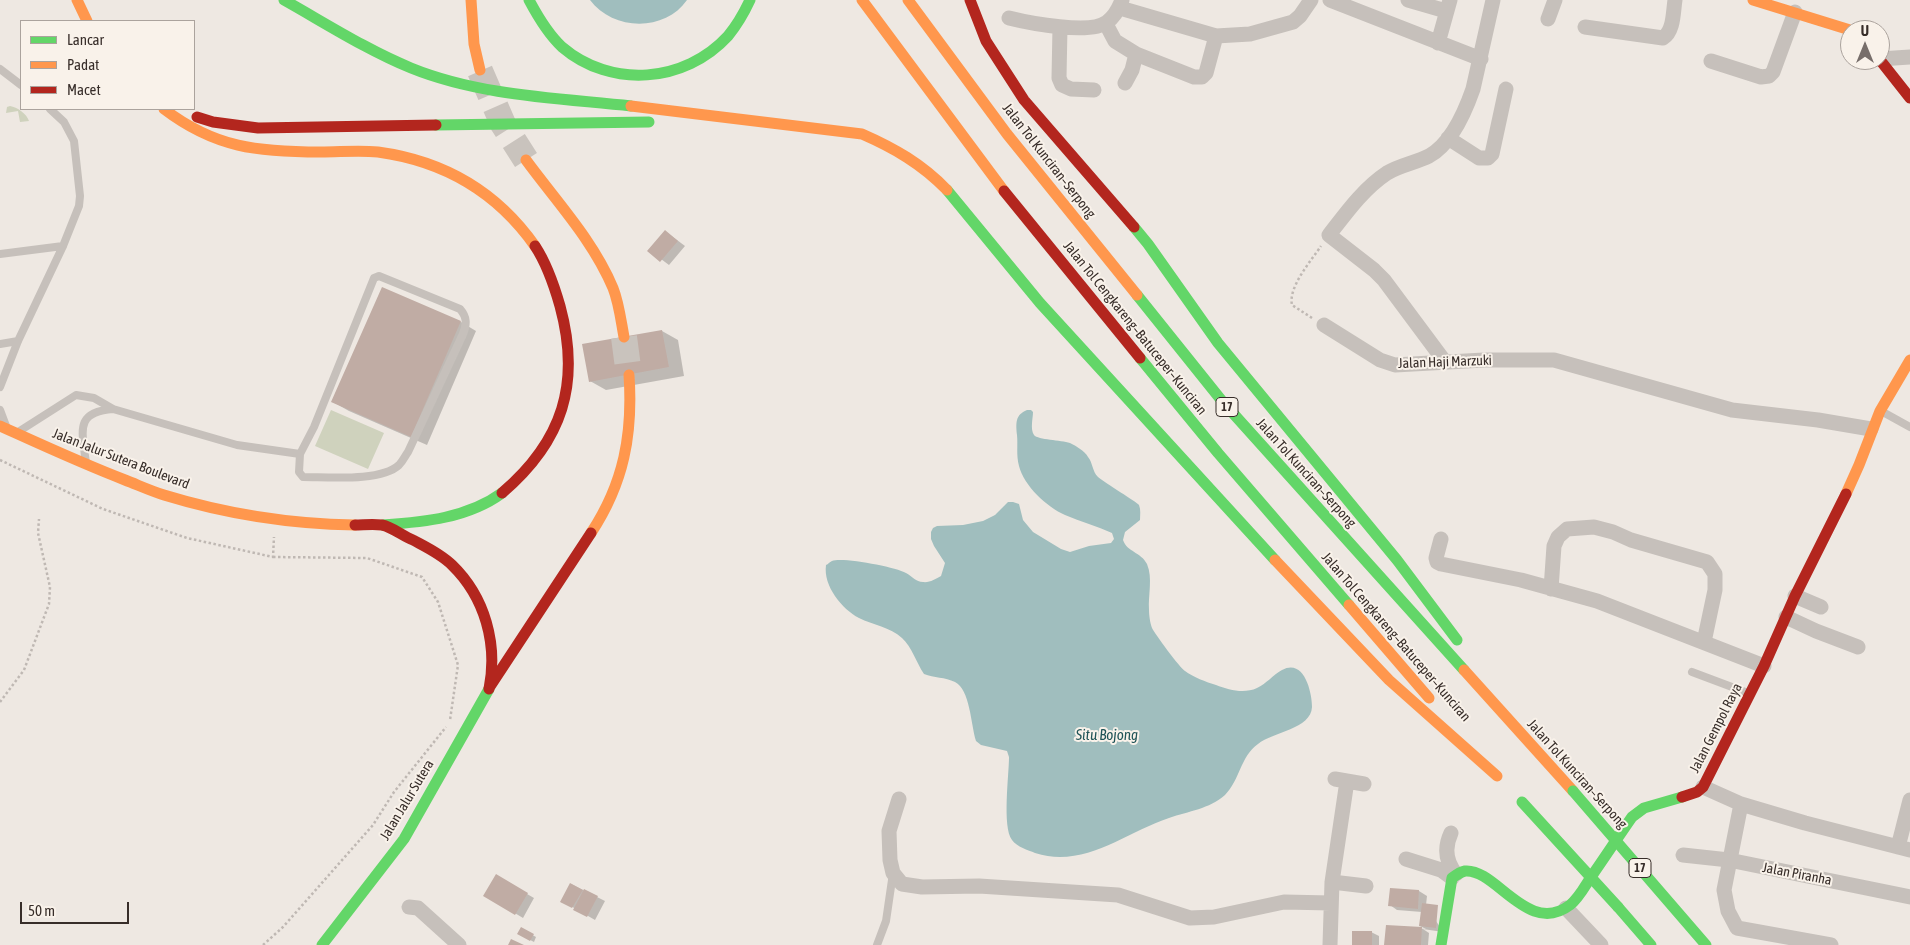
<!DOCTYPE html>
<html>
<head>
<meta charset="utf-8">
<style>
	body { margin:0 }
	#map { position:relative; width:1910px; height:945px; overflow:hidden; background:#eee8e2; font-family:"Asap Condensed",sans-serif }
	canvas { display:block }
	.legend { position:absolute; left:20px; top:20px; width:175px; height:90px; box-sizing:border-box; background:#f9f2ea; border:1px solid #aba39d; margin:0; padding:6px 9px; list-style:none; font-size:15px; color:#372d29 }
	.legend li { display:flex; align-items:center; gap:10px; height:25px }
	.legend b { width:25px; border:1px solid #aba39d }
	.north { position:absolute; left:1840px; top:20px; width:50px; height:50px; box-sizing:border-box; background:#f9f2ea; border:1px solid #aba39d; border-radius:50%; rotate:0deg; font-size:14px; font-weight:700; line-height:20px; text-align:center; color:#372d29 }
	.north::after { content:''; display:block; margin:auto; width:18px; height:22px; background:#776e6a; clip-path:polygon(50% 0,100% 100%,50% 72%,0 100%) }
	.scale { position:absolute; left:20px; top:902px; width:109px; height:22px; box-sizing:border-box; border:2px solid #372d29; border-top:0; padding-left:6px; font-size:15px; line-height:18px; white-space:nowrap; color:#372d29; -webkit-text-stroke:4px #f9f2ea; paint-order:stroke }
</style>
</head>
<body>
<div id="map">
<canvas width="1910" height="945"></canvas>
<ul class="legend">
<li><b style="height:6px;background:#63d668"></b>Lancar</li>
<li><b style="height:6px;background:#ff974d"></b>Padat</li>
<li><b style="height:6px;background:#b3261e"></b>Macet</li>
</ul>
<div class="north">U</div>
<div class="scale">50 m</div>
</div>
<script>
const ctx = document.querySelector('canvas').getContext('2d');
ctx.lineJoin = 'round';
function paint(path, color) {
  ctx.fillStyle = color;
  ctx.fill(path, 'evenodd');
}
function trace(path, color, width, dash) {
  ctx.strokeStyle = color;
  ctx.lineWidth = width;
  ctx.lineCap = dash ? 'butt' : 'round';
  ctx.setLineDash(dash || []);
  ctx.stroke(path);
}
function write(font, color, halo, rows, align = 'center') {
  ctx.font = font + ' "Asap Condensed",sans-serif';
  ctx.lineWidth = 4;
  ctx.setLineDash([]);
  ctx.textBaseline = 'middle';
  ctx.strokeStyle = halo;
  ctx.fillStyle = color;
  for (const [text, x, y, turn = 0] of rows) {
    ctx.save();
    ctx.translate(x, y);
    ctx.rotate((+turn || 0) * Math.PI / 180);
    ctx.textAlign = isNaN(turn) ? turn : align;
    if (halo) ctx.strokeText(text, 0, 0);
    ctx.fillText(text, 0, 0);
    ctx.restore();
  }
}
paint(new Path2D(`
	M10,106C17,107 27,114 29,121L20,122L18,111L6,113L7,107Z
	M331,410L384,433L368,469L315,446Z`), '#cfd2bd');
paint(new Path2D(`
	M590,0H687C665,32 613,31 590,0Z
	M1027,410H1031L1033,412C1033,418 1030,429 1034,435C1038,440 1061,440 1070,443C1076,446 1085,451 1088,457C1093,463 1092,471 1098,477C1105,483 1137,502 1139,505C1141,510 1140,515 1140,520L1125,532L1123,540C1127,552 1141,552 1147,564C1153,578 1148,595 1149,610C1149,615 1150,623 1152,628C1155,634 1180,668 1185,671C1193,677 1206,682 1216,685C1229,690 1244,694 1257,688C1266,684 1273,675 1282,670C1304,658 1312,692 1312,707C1311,729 1273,732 1258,744C1240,757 1240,780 1225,795C1209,809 1189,811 1169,818C1124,833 1084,869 1035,853C1028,850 1017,847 1012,840C1002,827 1009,775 1009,757L1007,751L981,745L976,741C971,725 970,689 955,682C945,677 934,678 924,674C916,662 912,647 902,638C890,627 873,625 859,618C842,609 823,586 826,565C827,565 831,561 832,561C843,557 895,567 906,573C912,576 916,582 923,582C929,583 936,579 941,576L945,563L934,546L931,539V532L933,528L937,526L963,525L983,521L995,515L1008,502H1013L1019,504L1023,520L1033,532L1061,549L1070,552L1089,546L1111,543L1114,539L1112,533C1097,526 1081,522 1065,515C1047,507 1024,486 1019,466C1016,455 1018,445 1017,435C1016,423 1015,415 1027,410Z`), '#a0bebe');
paint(new Path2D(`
	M665,231L685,246L669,265L649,250Z
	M382,289L461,322L476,331L427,445L349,411L333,402Z
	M662,331L678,340L684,376L606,390L590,381Z
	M496,876L534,898L523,918L485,895Z
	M571,884L605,901L595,920L562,901Z
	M1391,889L1419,891L1427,896L1426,905L1443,932L1423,929L1429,933L1428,945H1385L1387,926L1426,929L1420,926L1422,912L1397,910L1390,905Z
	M522,929L536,937L534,942L519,934Z
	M1371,932L1379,936V945H1353Z`), '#0003');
paint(new Path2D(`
	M665,230L678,241L660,262L647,251Z
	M382,287L461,321L411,437L331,402Z
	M662,330L669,367L589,382L582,344Z
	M496,874L528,893L515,915L483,896Z
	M570,883L583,890L572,908L560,902Z
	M1390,888L1419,890L1418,909L1388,906Z
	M584,889L598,896L587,917L573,910Z
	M1422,903L1438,905L1436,928L1419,926Z
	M1386,925L1422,927L1421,945H1384Z
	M521,927L534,934L530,941L517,934Z
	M1352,931H1372V945H1352Z
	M511,939L524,945H508Z`), '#c0aca4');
trace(new Path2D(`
	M480,71L503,124L526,160
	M624,337L629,375`), '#c9c3bd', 26, [26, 13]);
trace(new Path2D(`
	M1312,318L1292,305C1288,287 1311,261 1321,246
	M0,460L103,509L187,538L273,557L274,537
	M273,557L367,558L422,577L438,602L458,665L450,720
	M0,702L24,670L49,604L50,587L38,533L39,519
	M263,945L283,927L373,825L394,792L446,727`), '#bfb8b3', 2.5, [2.5, 2.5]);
trace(new Path2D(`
	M0,69L21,85
	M0,254L63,246
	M379,276L460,309C467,317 467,324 463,334L408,452C405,456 403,461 399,465C381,482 328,477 303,477L299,472L300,454L314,427L374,278Z
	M0,344L18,341
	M0,387L18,341L63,246L79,206L80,196L74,141L64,122L50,109
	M0,410L6,426
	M1881,411L1910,427
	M18,432L76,395L94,398L113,409L237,445L300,454
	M86,464C83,433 73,412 113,409
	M1692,672L1748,693
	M877,945L886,921L893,873`), '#c6c0bb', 8);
trace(new Path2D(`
	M1330,0L1481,59
	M1408,0L1446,11
	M1120,8L1216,36
	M1009,18C1029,23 1091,35 1107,22C1114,17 1119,8 1122,0
	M1548,19L1555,0
	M1106,24L1115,41L1136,54L1194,77H1202L1206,73L1216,36L1250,34L1293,22L1300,16L1311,0
	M1060,27L1059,78L1062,85L1071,89L1094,90
	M1585,27L1663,38C1674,31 1673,12 1675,0
	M1438,43L1450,0
	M1880,59L1910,57
	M1711,61L1761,77L1769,76L1773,72L1795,12
	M1125,83L1132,70L1136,54
	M1448,138L1479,158H1488L1492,154L1506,89
	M1324,325L1380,360L1395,365L1484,360H1554L1732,410L1818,420L1871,429
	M1445,362L1384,280L1374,270L1329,235C1346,213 1363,189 1387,173C1400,165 1415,163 1429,156C1451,144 1465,112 1473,89L1493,0
	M1441,539L1436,558L1437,562L1441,564L1521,580L1597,601L1764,666
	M1551,589L1554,546L1558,537L1567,529L1594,527L1613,532L1631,540L1707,562L1715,574V590L1704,642
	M1795,596L1821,607
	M1786,617L1816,631L1858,647
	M1335,779L1364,784
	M1703,787L1741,804L1805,823L1910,850
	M899,799L889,831L890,860L893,873L902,884L922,887L979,886L1118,895L1190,918L1214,917L1284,902L1331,903
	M1741,804L1724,890L1728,911L1737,928L1831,945
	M1451,833C1444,848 1446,862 1456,874
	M1898,847L1910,800
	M1683,855L1729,860L1910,897
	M1406,859L1441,870L1452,878
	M1332,882L1366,886
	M409,907L418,908L459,945
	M1566,908L1601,945
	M1330,945L1332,882L1347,781`), '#c6c0bb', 15);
trace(new Path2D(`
	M284,0C325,23 367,50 411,68C480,96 558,98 631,106
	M529,0C538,17 548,34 562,47C611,89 685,83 728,36C737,25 744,13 750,0
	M436,125L649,122
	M947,190L1040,303L1275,560
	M1134,227L1148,244L1218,343L1397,560L1457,640
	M1137,295L1222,401L1464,670
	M1140,358L1218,453L1349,605
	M383,525C424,522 468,518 502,493
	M1618,907L1651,945
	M322,945L404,839L489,689
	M1441,945L1452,878C1456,875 1460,872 1465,871C1496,868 1528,937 1570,905C1579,898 1585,886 1591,877C1605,857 1618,837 1632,817L1644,808L1682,797`), '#63d668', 11);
trace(new Path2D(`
	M77,0L87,21
	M471,0L474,44L480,70
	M862,0L1004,191
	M908,0L1007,134L1137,295
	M1753,0L1850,30
	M631,106L862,134C894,148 922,164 947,190
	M164,109C215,148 258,152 321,152C340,152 359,150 378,152C444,161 497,192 535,246
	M526,160C556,201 593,240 613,288C619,303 621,321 624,337
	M0,426C42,445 83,464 125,480C138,485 151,491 164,495C226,514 290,524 355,525
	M1846,494L1859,465L1880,411L1910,360
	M591,533C624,483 633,434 629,375
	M1275,560L1389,680L1497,776
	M1349,605L1429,698
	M1464,670L1573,791`), '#ff974d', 11);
trace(new Path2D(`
	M970,0L986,41L1024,100L1134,227
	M1880,60L1910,98
	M197,117L213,122L258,128L436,125
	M1004,191L1140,358
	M502,493C563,441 581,383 560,306C554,285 547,264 535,246
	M355,525C363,525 373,524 382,525C392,527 403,536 413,540C426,547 441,554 452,565C485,597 498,644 489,689
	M489,688L591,533
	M1682,797L1697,792L1703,787L1764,666L1795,596L1846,494`), '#b3261e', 11);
trace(new Path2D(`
	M1573,791L1706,945
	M1522,802L1618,907`), '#63d668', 11);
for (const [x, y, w] of [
	[1227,407,22],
	[1640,868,22]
]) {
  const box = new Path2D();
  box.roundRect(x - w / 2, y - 9.5, w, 19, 4);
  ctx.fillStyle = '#f9f2ea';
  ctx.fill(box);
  trace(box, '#372d29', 1);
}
write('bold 12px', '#372d29', null, [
	["17",1227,407],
	["17",1640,868]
]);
write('14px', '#372d29', '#f9f2ea', [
	["Jalan Tol Kunciran–Serpong",1049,161,52],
	["Jalan Tol Cengkareng–Batuceper–Kunciran",1135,328,51],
	["Jalan Haji Marzuki",1445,362,-2],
	["Jalan Jalur Sutera Boulevard",121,459,21],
	["Jalan Tol Kunciran–Serpong",1306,473,48],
	["Jalan Tol Cengkareng–Batuceper–Kunciran",1396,637,49],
	["Jalan Gempol Raya",1716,728,-63],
	["Jalan Tol Kunciran–Serpong",1577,774,48],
	["Jalan Jalur Sutera",407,800,-59],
	["Jalan Piranha",1797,874,11]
]);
write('italic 15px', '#205457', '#f9f2ea', [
	["Situ Bojong",1107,735]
]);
</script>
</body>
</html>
